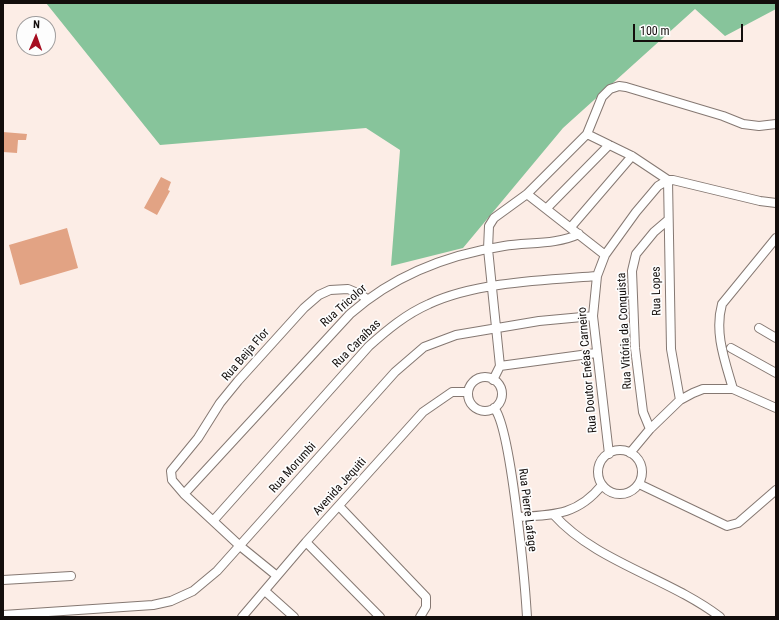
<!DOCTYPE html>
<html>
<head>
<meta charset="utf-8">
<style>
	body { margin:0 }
	#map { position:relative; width:779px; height:620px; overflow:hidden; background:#fcede6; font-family:"Roboto Condensed",sans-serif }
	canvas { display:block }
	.frame { position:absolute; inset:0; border:4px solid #130e0c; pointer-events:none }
	.north { position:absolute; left:16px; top:16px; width:40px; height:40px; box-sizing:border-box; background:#fdfdfd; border:1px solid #9f9d9d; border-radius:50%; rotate:2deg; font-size:11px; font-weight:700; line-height:16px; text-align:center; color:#130e0c }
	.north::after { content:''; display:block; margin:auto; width:14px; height:18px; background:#a60d20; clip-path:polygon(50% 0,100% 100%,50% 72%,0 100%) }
	.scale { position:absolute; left:633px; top:24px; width:110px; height:18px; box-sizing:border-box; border:2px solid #130e0c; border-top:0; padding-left:5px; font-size:12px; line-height:14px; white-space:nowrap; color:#130e0c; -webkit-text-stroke:3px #fdfdfd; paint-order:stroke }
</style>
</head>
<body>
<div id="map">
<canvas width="779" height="620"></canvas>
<div class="frame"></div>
<div class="north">N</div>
<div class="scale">100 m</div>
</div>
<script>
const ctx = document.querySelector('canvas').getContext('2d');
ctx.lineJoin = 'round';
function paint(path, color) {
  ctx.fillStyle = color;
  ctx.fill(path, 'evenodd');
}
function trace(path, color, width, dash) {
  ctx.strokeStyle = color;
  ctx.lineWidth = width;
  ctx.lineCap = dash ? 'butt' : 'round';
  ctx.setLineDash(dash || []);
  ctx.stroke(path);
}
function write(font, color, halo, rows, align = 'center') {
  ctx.font = font + ' "Roboto Condensed",sans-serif';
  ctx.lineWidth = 3.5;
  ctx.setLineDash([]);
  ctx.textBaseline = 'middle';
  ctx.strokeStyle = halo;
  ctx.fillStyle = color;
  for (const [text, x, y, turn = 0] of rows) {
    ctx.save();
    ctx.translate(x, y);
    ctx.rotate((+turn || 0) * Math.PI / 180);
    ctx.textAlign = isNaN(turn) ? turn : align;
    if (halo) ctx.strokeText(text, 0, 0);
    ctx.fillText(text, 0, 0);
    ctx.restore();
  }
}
paint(new Path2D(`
	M46,3H776V9L725,36L695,9L563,128L463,248L391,266L400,150L366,128L160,145Z`), '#87c49b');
paint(new Path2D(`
	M3,132L27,134L26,140H18L17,153L3,152Z
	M161,177L171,182L168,190L170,191L157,215L144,208Z
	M67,228L78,268L20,285L9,245Z`), '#e2a384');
const street = new Path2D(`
	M587,134L632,156L668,180L671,349L680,400
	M527,194L605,255
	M547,208L609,145
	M571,227L632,156
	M759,328L776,338
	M731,348L776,373
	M500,366L596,353
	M468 394a17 17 0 1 1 34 0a17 17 0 1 1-34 0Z
	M493,380L500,366L488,249L489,226L494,218L527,194L587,134L602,97L610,89L619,86L626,87L723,116L743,124L759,126L776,124
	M733,389C725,361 714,333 722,304L776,238
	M494,408C511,426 525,584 527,617
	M650,429L643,412L635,348L632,271L636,254L654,232L668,220
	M598 472a22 22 0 1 1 44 0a22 22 0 1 1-44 0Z
	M630,453L650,429L680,400L693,393L703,389H733L776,408
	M609,454L593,316L597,276L605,255L636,212L658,186L668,180H673L760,201L776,203
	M639,484L727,526L738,523L776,490
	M184,494L350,314C393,276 446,255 504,246C528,242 556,245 579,234
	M339,506L426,597V607L420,617
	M554,515C596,562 669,578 720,617
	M518,517C554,515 578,515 602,485
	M213,521L369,346C387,330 406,314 429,304C476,282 545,280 597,276
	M306,542L380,617
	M277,576L240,546L184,494L172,480L171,471L198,438L220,403L238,381L304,308L319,295L330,290L348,289L360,294L367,299
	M3,580L71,576
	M265,591L294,617
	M3,615L153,605L171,601L193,591L217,571L395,372L424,347L456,335L539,321L593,316
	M242,617L306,542L423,412L452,392H468`);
trace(street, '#857872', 10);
trace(street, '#fff', 8);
write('12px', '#130e0c', '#fdfdfd', [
	["Rua Lopes",657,291,-91],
	["Rua Tricolor",344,306,-42],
	["Rua Vitória da Conquista",625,331,-93],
	["Rua Caraíbas",357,344,-45],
	["Rua Beija Flor",246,355,-49],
	["Rua Doutor Enéas Carneiro",588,370,-95],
	["Rua Morumbi",293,468,-48],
	["Avenida Jequiti",340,487,-48],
	["Rua Pierre Lafage",527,510,83]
]);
</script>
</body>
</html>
